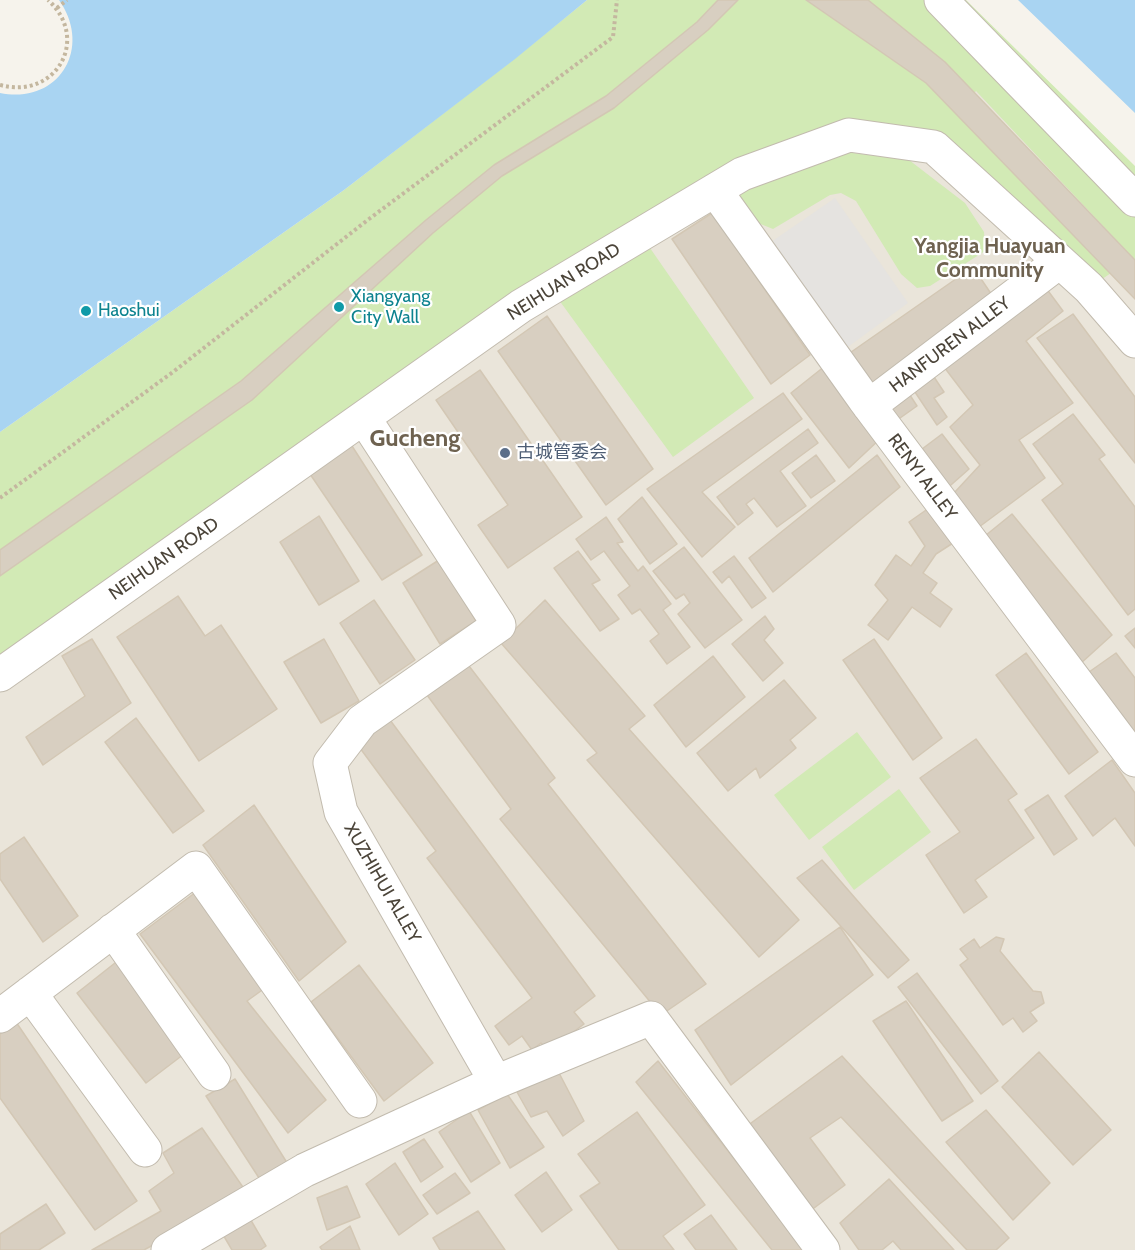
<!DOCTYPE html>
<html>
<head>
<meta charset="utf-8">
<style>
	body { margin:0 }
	canvas { display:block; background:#f6f3ec }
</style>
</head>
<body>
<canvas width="1135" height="1250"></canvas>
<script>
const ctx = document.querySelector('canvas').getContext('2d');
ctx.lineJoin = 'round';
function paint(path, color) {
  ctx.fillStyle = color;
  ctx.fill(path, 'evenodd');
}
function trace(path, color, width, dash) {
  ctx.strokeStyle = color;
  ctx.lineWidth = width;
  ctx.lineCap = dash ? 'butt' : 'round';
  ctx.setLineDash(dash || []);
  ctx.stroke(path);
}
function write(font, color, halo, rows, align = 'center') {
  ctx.font = font + ' Cabin,"Noto Sans SC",sans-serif';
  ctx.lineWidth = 4.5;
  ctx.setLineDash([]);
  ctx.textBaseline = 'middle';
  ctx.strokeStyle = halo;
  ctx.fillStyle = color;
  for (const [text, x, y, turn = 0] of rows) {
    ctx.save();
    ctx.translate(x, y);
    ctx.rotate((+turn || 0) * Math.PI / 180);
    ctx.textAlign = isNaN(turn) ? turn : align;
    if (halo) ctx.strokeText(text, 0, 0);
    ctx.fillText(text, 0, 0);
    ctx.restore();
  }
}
paint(new Path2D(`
	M999,60L1135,199V1250H0V675L521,306Z`), '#eae5da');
paint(new Path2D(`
	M587,0H966L1135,166V260L976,91L958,115L1111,273L1089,288L934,147L849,135L641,235L754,398L673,457L551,289L0,675V432L344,190L514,59Z
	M845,152L909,160L965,203L984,232L985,251L930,286L917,288L901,274L856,201L841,193L830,195L773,229L753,221L740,195L747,182Z
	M857,732L891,777L809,840L774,795Z
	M899,789L931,832L854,890L822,847Z`), '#d2eab5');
paint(new Path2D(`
	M835,198L908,303L834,357L758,251Z`), '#e5e3e0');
paint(new Path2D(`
	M59,0H587L515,59L344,190L0,432V93C59,105 93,48 59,0Z
	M1018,0H1135V113Z`), '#a9d4f2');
const building = new Path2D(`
	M718,0H738L708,30L614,108L502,176L433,233L252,400L0,576V550L241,381L426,220L494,165L606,96L697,22Z
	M806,0H868L945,62L1135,260V299L926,83Z
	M712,213L810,355L771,384L672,239Z
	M973,267L998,304L868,394L844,357Z
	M1043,284L1063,311L1026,341L1073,403L1019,440L1045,478L979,527L954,493L980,465L950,427L973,405L941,363Z
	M1073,314L1135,397V463L1037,338Z
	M547,316L653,469L606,505L498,351Z
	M825,366L881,438L849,468L791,393Z
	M928,368L944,392L934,398L947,417L937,425L909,383Z
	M480,370L582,517L508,568L478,525L508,505L436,400Z
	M906,389L917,406L893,423L882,408Z
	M783,393L802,419L702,492L735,527L702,557L647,489Z
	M1073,414L1105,455L1099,459L1135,507V609L1128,615L1042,500L1063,484L1033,444Z
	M808,429L818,443L780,471L806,506L777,527L754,498L746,504L753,513L738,525L717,497Z
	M942,434L969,469L943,492L914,455Z
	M352,446L422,555L382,580L310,474Z
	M816,455L835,481L811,498L792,473Z
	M877,455L900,487L773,592L749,558Z
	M642,497L677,544L650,564L618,519Z
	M929,508L953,543L936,554L923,573L937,583L930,593L952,609L940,627L912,607L888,640L868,625L888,600L875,585L896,555L911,566L925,546L909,522Z
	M1012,514L1112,635L1080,664L980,540Z
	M319,516L359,581L319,605L280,542Z
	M606,517L623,542L617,543L638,571L643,566L671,604L663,610L690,647L667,664L650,641L659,634L640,609L632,614L618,595L630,586L604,551L591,560L576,539Z
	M684,547L742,620L705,648L678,614L690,603L684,594L676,599L653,571Z
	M578,551L600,580L592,584L619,619L600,631L554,568Z
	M734,556L766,598L752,608L729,576L722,583L713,572Z
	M439,560L476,621L440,644L403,583Z
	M178,596L205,636L221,625L277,709L199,761L117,637Z
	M374,600L415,660L380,684L340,623Z
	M545,600L645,716L629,729L799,920L759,957L587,760L597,753L501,643Z
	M765,616L774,629L764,640L783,663L763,681L732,644Z
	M1135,628V648L1125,636Z
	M92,639L131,703L43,765L26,737L85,696L62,656Z
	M324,639L359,701L321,723L284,662Z
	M874,639L942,738L913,760L843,660Z
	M1026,653L1098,752L1069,774L996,675Z
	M1116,653L1135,678V734L1089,672Z
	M713,656L745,697L686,747L654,705Z
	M469,666L555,778L548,784L706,984L661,1015L500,819L511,809L427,695Z
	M784,680L816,718L790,740L796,748L760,778L756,768L728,791L697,753Z
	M136,718L204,811L173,833L105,742Z
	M390,720L595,996L574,1012L584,1024L548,1051L541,1043L532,1050L522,1036L509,1045L495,1026L532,998L427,858L436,851L357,744Z
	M976,739L1017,794L1008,800L1034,838L975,880L987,897L964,913L926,855L960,832L920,778Z
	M1112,760L1135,793V846L1115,818L1093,836L1065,796Z
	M1048,795L1077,839L1054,855L1025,810Z
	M254,805L346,942L299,981L203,845Z
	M24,837L78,916L43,942L0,879V854Z
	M822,860L909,960L888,978L797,878Z
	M196,892L265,988L247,1001L326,1100L288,1133L140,934Z
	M840,927L873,975L731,1085L695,1030Z
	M996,937L1004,939L1000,951L1033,991L1041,992L1044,1003L1030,1012L1037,1021L1023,1032L1013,1018L1003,1025L960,965L968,959L960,949L974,939L980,948Z
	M120,959L188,1051L146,1083L77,993Z
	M359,965L433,1063L384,1101L311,1002Z
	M917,973L998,1081L981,1094L898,987Z
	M906,1001L973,1101L942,1121L873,1021Z
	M16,1022L137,1201L95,1230L0,1098V1034Z
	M1039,1052L1111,1130L1073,1165L1002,1087Z
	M842,1056L1009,1238L996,1250H967L841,1117L810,1138L845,1185L810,1211L747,1126Z
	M658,1061L805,1250H772L636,1082Z
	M558,1071L584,1121L563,1136L547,1111L531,1117L517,1092Z
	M235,1079L289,1166L261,1181L206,1096Z
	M507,1094L544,1147L510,1168L478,1110Z
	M986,1110L1050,1183L1013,1220L946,1142Z
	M469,1111L500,1163L471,1182L439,1132Z
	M637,1112L705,1205L663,1236L674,1250H619L580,1196L600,1183L578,1154Z
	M202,1128L247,1193L144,1250H92L161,1211L149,1191L174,1173L163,1153Z
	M424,1139L443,1167L421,1182L403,1152Z
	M395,1163L428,1214L399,1235L366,1184Z
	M546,1172L572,1210L542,1232L515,1195Z
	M455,1173L470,1193L437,1214L423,1195Z
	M889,1179L954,1250H901L893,1241L882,1250H859L840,1223Z
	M347,1186L360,1217L327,1230L317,1198Z
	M46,1204L65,1233L39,1250H0V1234Z
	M478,1211L505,1250H440L433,1238Z
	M711,1215L737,1250H696L684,1234Z
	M249,1217L266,1246L260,1250H232L222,1233Z
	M350,1226L360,1250H322L320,1247Z`);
paint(building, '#d8cfc1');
trace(building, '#d3c7b4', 1.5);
const minor = new Path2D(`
	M941,0L1135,200
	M715,190L864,399L1135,760
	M869,406L1059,262
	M0,675L521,306L742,174L849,135L934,147L1089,288L1135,341
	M113,930L214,1074
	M30,993L145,1150
	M0,1016L196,868L360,1101
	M496,1082L651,1018L823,1250
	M168,1250L305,1170L496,1082L341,812L330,763L362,721L499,625L364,418`);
trace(minor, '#c2bbae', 35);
trace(new Path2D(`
	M57,8L67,0
	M0,85C56,100 91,39 48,0
	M0,498L173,372L369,219L613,37L617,0`), '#c4b79f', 4, [3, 3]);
trace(minor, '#fff', 33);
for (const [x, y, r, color] of [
	[339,307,6,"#0f9aa8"],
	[86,311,6,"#0f9aa8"],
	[505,453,6,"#5c6f8a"]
]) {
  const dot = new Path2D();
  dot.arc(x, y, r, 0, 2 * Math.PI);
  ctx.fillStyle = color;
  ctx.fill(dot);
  trace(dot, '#fff', 2);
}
write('18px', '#4b4439', '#fff', [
	["NEIHUAN ROAD",564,282,-32],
	["HANFUREN ALLEY",950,345,-37],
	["RENYI ALLEY",922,477,53],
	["NEIHUAN ROAD",164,559,-35],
	["XUZHIHUI ALLEY",382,883,60]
]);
write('18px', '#0d838f', '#fff', [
	["Xiangyang",351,297],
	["City Wall",351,318],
	["Haoshui",98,311]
], 'left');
write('18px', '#4e5e75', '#fff', [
	["古城管委会",517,453]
], 'left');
write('bold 21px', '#6e6250', '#fff', [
	["Yangjia Huayuan",990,247],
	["Community",990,271]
]);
write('bold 24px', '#6e6250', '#fff', [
	["Gucheng",415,439]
]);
</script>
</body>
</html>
